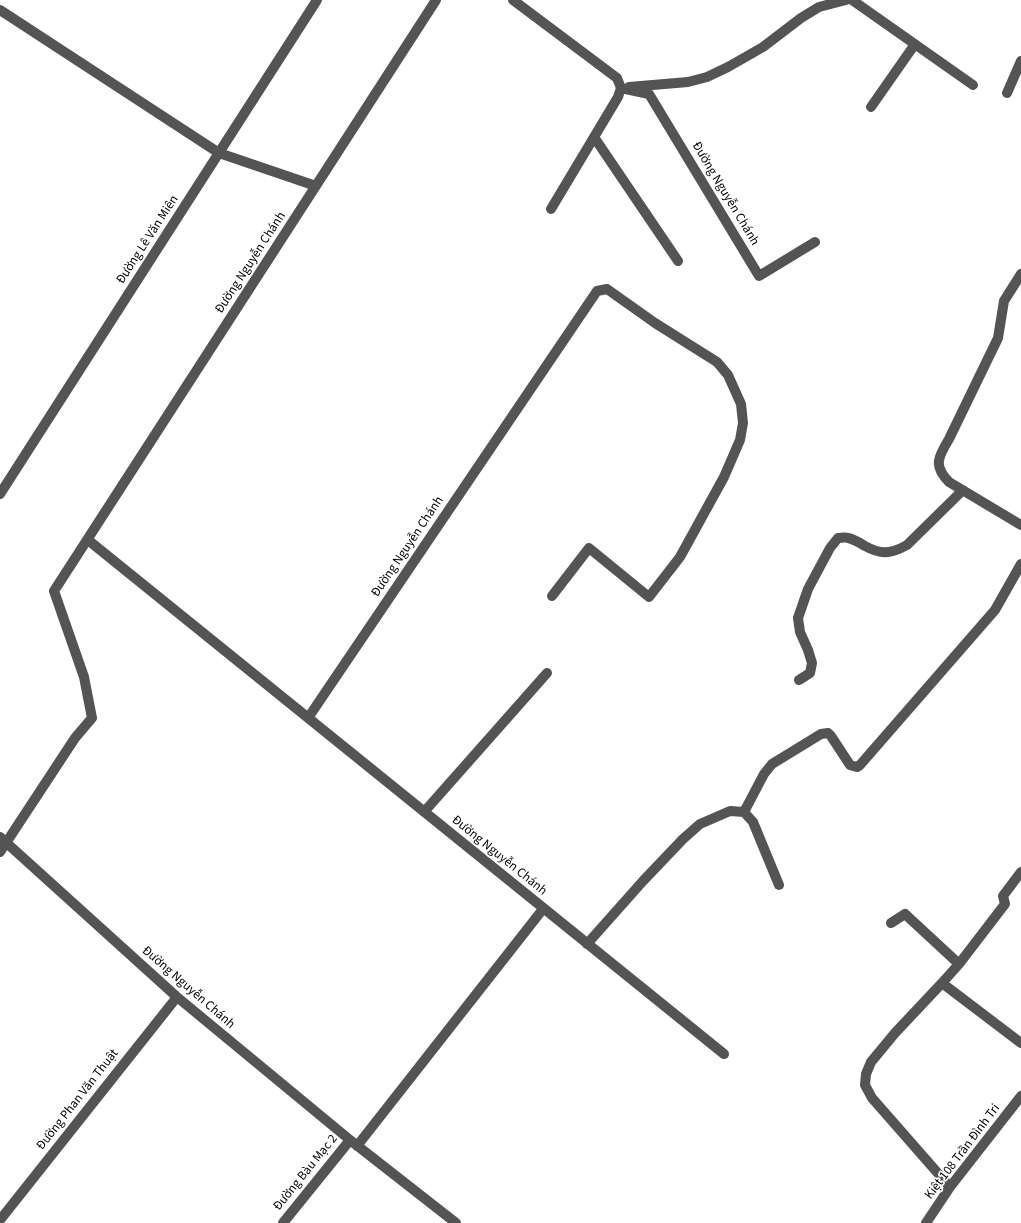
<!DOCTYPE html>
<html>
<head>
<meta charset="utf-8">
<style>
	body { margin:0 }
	canvas { display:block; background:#fff }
</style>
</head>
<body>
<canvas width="1021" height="1223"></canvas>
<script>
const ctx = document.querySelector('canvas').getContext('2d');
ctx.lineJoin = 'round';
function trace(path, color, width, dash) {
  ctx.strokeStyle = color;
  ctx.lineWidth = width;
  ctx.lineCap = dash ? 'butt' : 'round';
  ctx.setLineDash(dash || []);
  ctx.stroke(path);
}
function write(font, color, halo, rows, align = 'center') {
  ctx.font = font + ' "Source Sans 3",sans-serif';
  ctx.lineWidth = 3.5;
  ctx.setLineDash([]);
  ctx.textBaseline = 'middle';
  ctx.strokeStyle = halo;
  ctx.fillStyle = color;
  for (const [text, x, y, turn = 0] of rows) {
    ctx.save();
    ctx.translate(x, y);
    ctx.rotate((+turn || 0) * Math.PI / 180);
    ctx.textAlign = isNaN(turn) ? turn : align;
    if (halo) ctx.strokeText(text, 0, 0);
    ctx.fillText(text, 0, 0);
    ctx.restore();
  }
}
trace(new Path2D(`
	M513,0L617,78L621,88L618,97L551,209
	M852,0L973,85
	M0,10L219,153L316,186
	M629,87L688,82L707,77L728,67L763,47L801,18L819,7L846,0
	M621,88L649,94L759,276L815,242
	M1007,93L1021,61
	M871,107L915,44
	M594,137L678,261
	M1021,274L1004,301L998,338L949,439C938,457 933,466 949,482L1021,525
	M0,494L317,0
	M88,540L724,1054
	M799,680L810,673L812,663L808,650L800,632L798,618L808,589L830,548L838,538C841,538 845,537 848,538C854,539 860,543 865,546C881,555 891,554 907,545L963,490
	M308,718L597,291L607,289L655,323L717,362L728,375L741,404L743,423L740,440L724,477L680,557L649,597L589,548L552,596
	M424,812L547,673
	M744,812L764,774L772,764L821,734L828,733L831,736L850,765L857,767L860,765L995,610L1021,564
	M0,837L177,997L350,1140L456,1223
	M0,852L75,738L92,718L84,677L54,591L436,0
	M1021,872L1003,896L1005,904L959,964L942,983L1021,1043
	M891,923L905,914L959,964
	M587,944L643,881L683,839L700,824L730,811L744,812L753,822L779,885
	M942,983L895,1033L871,1062L866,1074L865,1085L872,1098L950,1187
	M357,1146L543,909
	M0,1220L177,997
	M283,1223L350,1140
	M926,1223L950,1187L1021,1096`), '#545454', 10);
write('13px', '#000', '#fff', [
	["Đường Nguyễn Chánh",725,194,59],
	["Đường Lê Văn Miên",148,240,-57],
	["Đường Nguyễn Chánh",251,263,-57],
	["Đường Nguyễn Chánh",408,547,-56],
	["Đường Nguyễn Chánh",499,856,39],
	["Đường Nguyễn Chánh",188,988,41],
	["Đường Phan Văn Thuật",78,1100,-52],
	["Kiệt 108 Trần Đình Tri",963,1152,-53],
	["Đường Bàu Mạc 2",306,1173,-51]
]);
</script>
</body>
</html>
